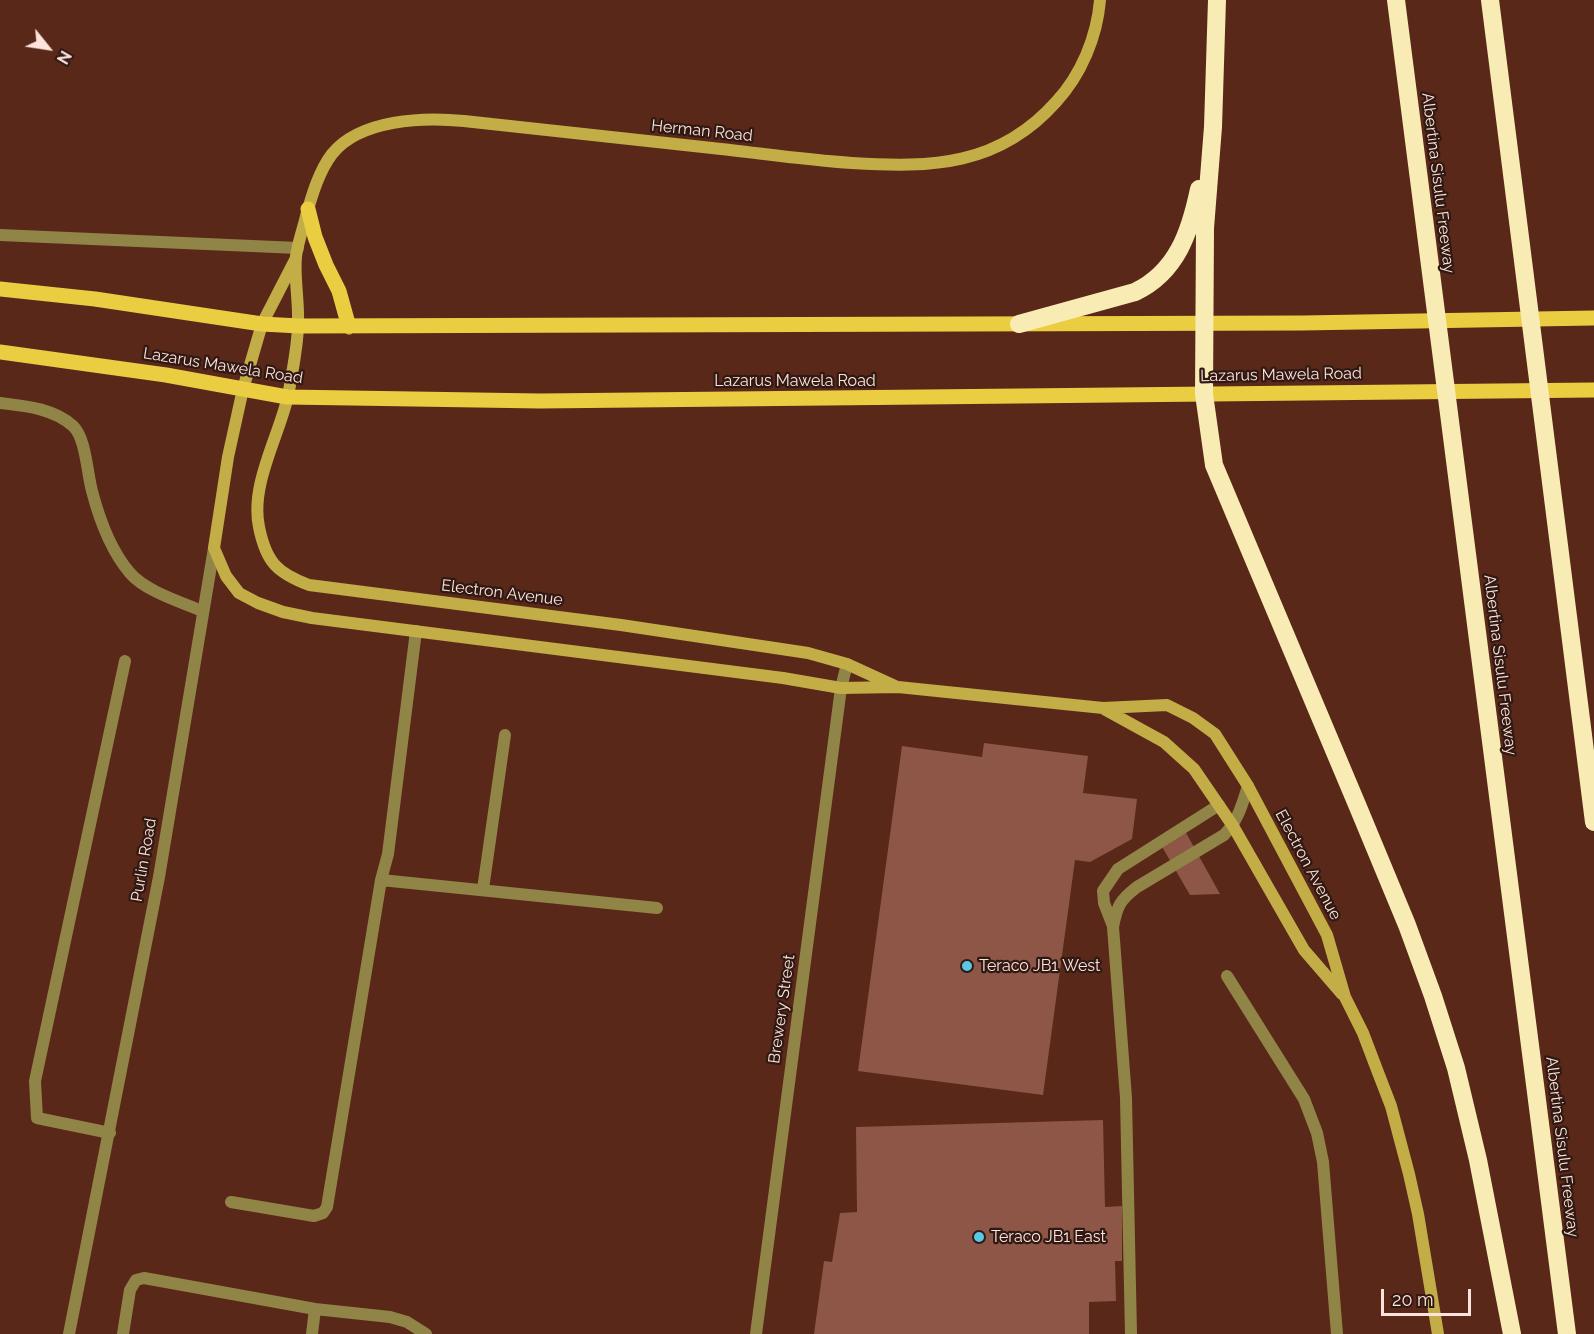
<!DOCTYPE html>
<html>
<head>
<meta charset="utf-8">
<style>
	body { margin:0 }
	#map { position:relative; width:1594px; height:1334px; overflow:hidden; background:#592819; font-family:Raleway,sans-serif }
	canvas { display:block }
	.north { position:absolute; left:18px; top:18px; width:60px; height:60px; -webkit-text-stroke:4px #2f1912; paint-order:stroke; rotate:120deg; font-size:16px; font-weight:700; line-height:24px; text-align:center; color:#fde3db }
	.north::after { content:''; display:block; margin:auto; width:21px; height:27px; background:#fde3db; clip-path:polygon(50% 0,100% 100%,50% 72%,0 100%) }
	.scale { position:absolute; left:1381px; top:1289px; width:90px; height:27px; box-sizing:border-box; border:3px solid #fde3db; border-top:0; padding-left:8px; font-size:18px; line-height:21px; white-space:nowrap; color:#fde3db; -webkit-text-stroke:4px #2f1912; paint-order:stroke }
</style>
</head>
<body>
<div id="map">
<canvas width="1594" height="1334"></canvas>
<div class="north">N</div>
<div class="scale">20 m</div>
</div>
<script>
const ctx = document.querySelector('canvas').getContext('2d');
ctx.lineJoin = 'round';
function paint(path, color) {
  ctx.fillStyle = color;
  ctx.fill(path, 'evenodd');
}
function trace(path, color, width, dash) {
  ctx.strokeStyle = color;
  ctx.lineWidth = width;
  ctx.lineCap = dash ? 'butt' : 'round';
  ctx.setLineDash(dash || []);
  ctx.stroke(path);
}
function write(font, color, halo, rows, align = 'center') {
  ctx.font = font + ' Raleway,sans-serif';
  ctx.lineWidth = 4.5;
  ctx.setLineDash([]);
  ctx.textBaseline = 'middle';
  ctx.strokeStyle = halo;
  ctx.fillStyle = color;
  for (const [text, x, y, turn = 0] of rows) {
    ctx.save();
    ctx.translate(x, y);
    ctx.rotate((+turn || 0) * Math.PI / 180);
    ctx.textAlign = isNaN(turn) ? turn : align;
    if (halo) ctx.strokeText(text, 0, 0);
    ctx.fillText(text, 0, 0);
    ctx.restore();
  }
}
paint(new Path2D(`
	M984,743L1088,756L1083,793L1137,799L1132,839L1090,862L1075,860L1043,1095L858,1071L902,746L982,757Z
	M1185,831L1220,894L1190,895L1161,845Z
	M1103,1120L1105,1207L1122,1206V1261H1115L1116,1301L1089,1302V1334H814L824,1261L832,1262L840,1213L857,1212L856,1127Z`), '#8d5646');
trace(new Path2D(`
	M0,403C25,406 53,408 73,426C86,438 87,473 92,491C99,518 111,551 130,573C145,591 181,602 202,611
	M381,880L657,908
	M483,889L505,735
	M1113,926L1104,903L1103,891L1118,869L1219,805
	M1227,976L1304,1099L1317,1133L1323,1162L1337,1334
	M110,1133L37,1118L35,1081L125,661
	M231,1202L314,1216L323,1213L327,1207L381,880L388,854L416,631
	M123,1334L130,1290L136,1280L144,1278L315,1309L390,1317L407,1322L426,1334
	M312,1334L315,1309
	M1131,1334L1126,1098L1113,927C1117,906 1120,900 1137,887L1224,835C1238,821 1242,805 1248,786`), '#918447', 12);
trace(new Path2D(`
	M0,235L298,248
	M69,1334L159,877L214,548
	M756,1334L841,688L847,664`), '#918447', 12);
trace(new Path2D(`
	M296,258L262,324L243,389L228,457L214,548L226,576L239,593L258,603L283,612L312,618L783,678L841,688L898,687L1103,708L1167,705L1193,718L1215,734L1248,786L1327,935L1345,997L1363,1033L1379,1075L1391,1106L1409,1174L1418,1214L1438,1334
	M895,686L847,664L808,653L621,625L309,585C277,573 266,562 259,527C250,485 279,436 288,396C292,374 298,345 298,324C299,301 294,278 296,256C298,242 303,229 306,216C312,195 319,171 332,154C360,119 424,117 464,121C547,130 630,139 712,148C759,153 805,160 852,163C932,168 999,166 1056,102C1081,75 1097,37 1100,0
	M1104,709L1164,742L1194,769L1233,826L1304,950L1342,994`), '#c3ad47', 12);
trace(new Path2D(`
	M308,209L315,237L326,265L339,291L349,327
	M0,289L95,299L262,324L299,326L1302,323L1594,318
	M0,352L166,375L287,397L540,401L1594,390`), '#eacd41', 15);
trace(new Path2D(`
	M1217,0L1213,127L1205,228L1204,394L1214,465L1358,807L1407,925L1433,996L1456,1068L1478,1160L1512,1334
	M1396,0L1567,1334
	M1490,0L1594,822
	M1019,324L1135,292C1177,272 1190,232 1199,189`), '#f8ecb4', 18);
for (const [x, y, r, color] of [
	[967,966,6,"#59c8e4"],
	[979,1237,6,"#59c8e4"]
]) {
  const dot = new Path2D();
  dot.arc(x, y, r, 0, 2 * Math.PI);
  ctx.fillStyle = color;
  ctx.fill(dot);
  trace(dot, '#2f1912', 2);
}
write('16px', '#fde3db', '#2f1912', [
	["Herman Road",702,131,6],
	["Albertina Sisulu Freeway",1438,183,83],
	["Lazarus Mawela Road",223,366,9],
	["Lazarus Mawela Road",1281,375,-1],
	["Lazarus Mawela Road",795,381],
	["Electron Avenue",502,593,7],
	["Albertina Sisulu Freeway",1500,665,83],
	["Purlin Road",144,860,-80],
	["Electron Avenue",1308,865,62],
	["Brewery Street",782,1009,-82],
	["Albertina Sisulu Freeway",1562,1147,83]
]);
write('16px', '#fde3db', '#2f1912', [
	["Teraco JB1 West",979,966],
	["Teraco JB1 East",991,1237]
], 'left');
</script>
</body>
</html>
